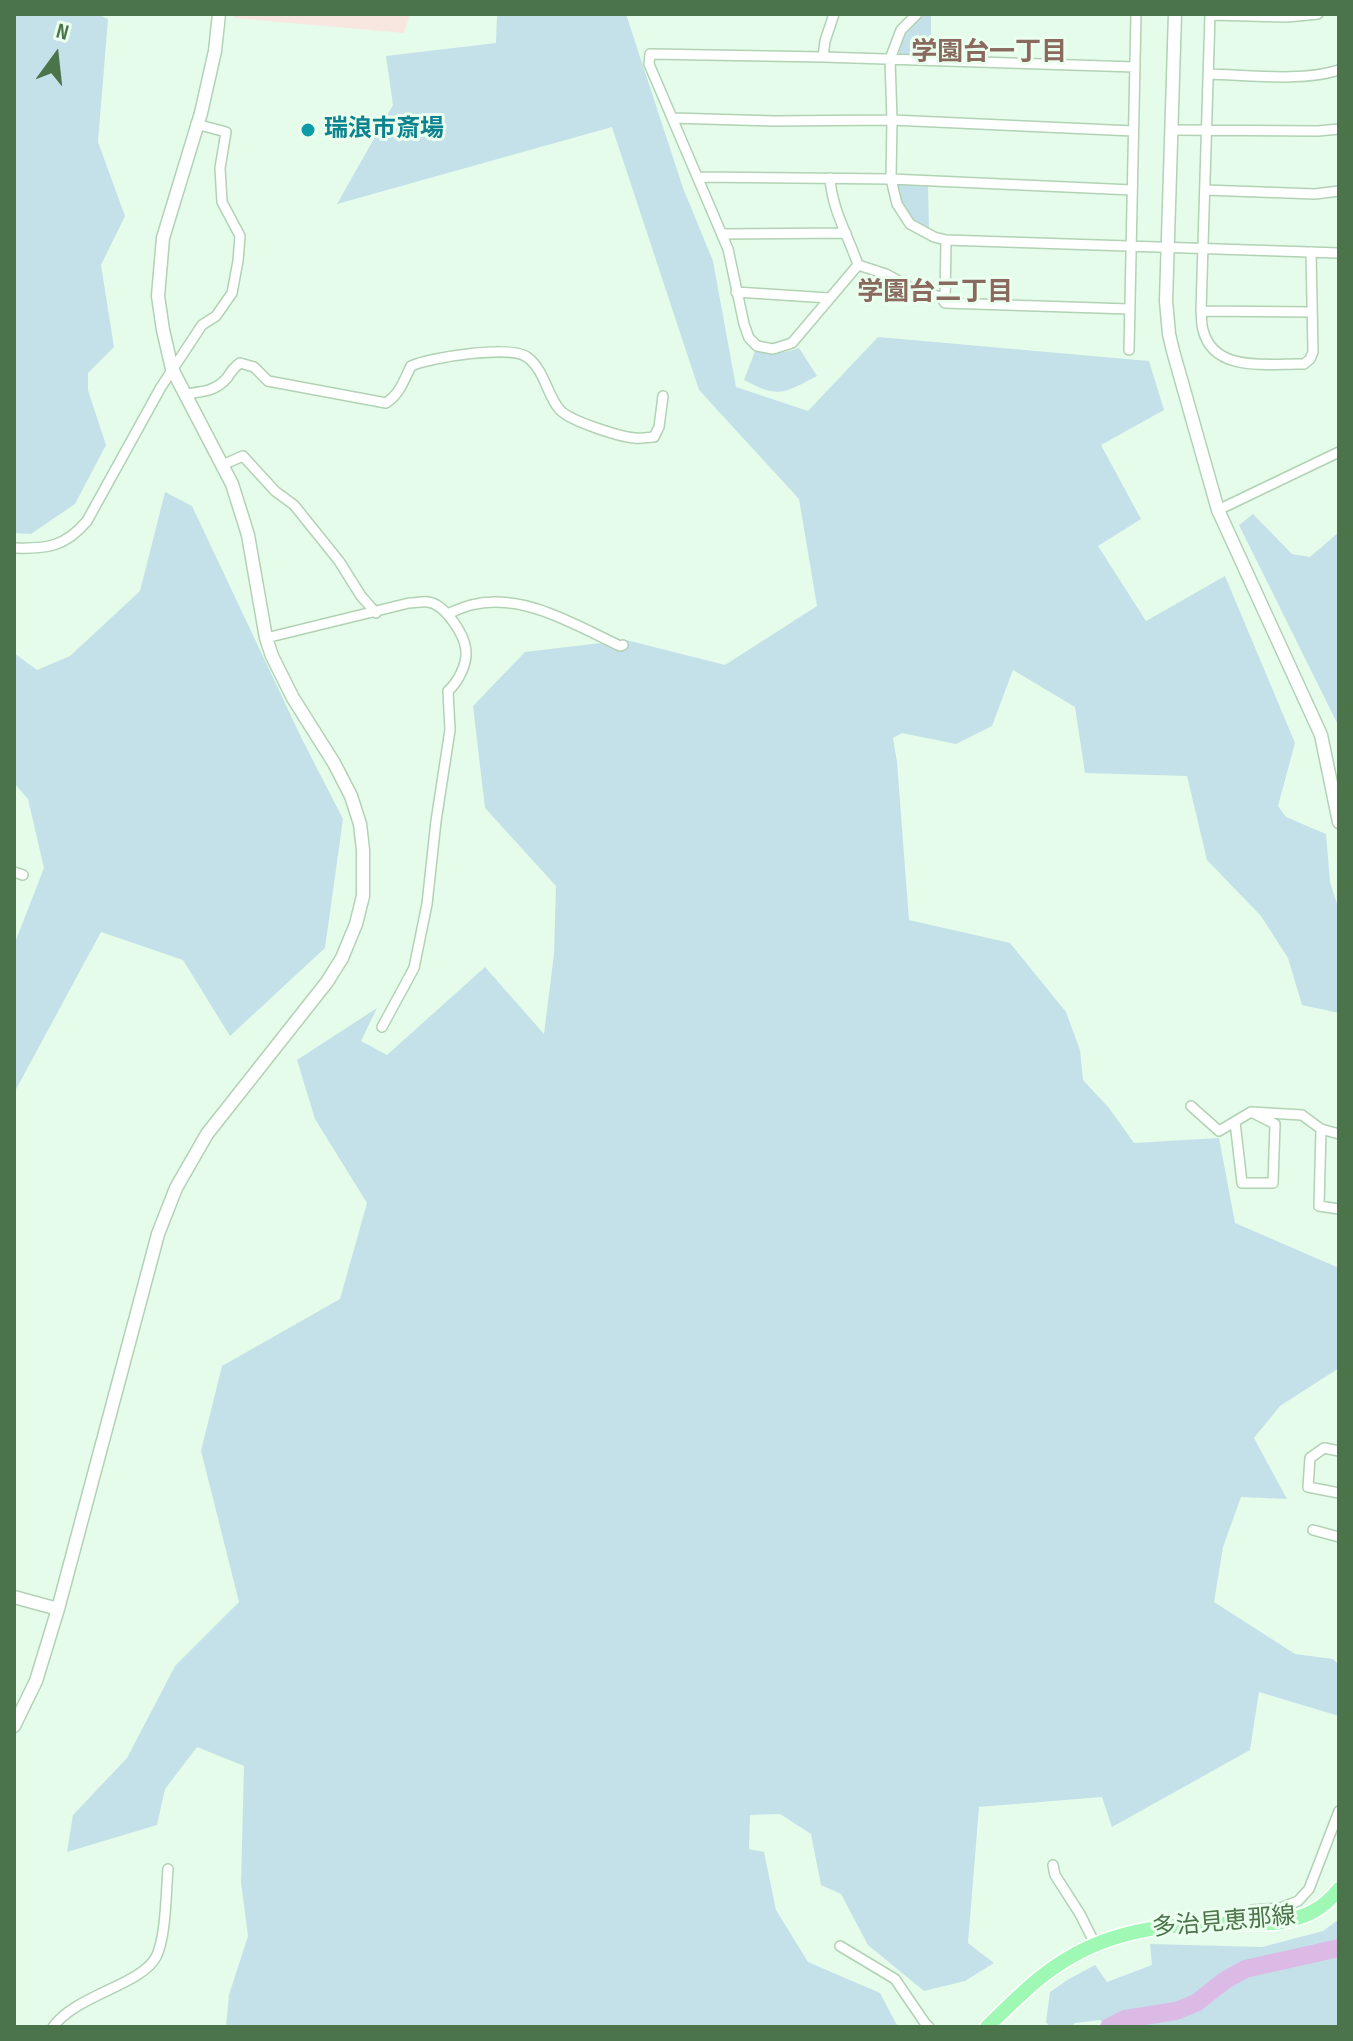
<!DOCTYPE html>
<html>
<head>
<meta charset="utf-8">
<style>
	body { margin:0 }
	#map { position:relative; width:1353px; height:2041px; overflow:hidden; background:#e5fcea; font-family:"Sofia Sans Condensed",sans-serif }
	canvas { display:block }
	.frame { position:absolute; inset:0; border:16px solid #4c744b; pointer-events:none }
	.north { position:absolute; left:16px; top:16px; width:80px; height:80px; -webkit-text-stroke:6px #ebffef; paint-order:stroke; rotate:15deg; font-size:22px; font-weight:700; line-height:32px; text-align:center; color:#4c744b }
	.north::after { content:''; display:block; margin:auto; width:28px; height:36px; background:#4c744b; clip-path:polygon(50% 0,100% 100%,50% 72%,0 100%) }
</style>
</head>
<body>
<div id="map">
<canvas width="1353" height="2041"></canvas>
<div class="frame"></div>
<div class="north">N</div>
</div>
<script>
const ctx = document.querySelector('canvas').getContext('2d');
ctx.lineJoin = 'round';
function paint(path, color) {
  ctx.fillStyle = color;
  ctx.fill(path, 'evenodd');
}
function trace(path, color, width, dash) {
  ctx.strokeStyle = color;
  ctx.lineWidth = width;
  ctx.lineCap = dash ? 'butt' : 'round';
  ctx.setLineDash(dash || []);
  ctx.stroke(path);
}
function write(font, color, halo, rows, align = 'center') {
  ctx.font = font + ' "Sofia Sans Condensed","Noto Sans JP",sans-serif';
  ctx.lineWidth = 6;
  ctx.setLineDash([]);
  ctx.textBaseline = 'middle';
  ctx.strokeStyle = halo;
  ctx.fillStyle = color;
  for (const [text, x, y, turn = 0] of rows) {
    ctx.save();
    ctx.translate(x, y);
    ctx.rotate((+turn || 0) * Math.PI / 180);
    ctx.textAlign = isNaN(turn) ? turn : align;
    if (halo) ctx.strokeText(text, 0, 0);
    ctx.fillText(text, 0, 0);
    ctx.restore();
  }
}
paint(new Path2D(`
	M234,14H410L404,33L234,18Z`), '#f8e7e1');
paint(new Path2D(`
	M14,14H97L108,19L98,142L125,216L101,265L114,347L88,373V390L106,445L75,504L31,534L14,533Z
	M497,14H626L683,188L713,261L736,387L808,411L878,337L1149,361L1164,410L1101,445L1141,519L1098,546L1146,621L1225,576L1295,743L1278,806L1286,817L1326,834L1330,882L1339,910V1013L1302,1005L1288,958L1261,916L1207,860L1187,776L1085,773L1075,707L1013,670L992,726L956,744L902,733L893,738L897,762L909,920L1010,943L1066,1012L1080,1050L1083,1080L1109,1108L1134,1143L1219,1138L1235,1223L1339,1268V1368L1280,1406L1254,1438L1287,1499L1241,1497L1223,1547L1214,1602L1295,1654L1333,1659L1339,1665V1716L1259,1692L1250,1750L1112,1827L1102,1797L979,1807L968,1943L994,1963L965,1981L924,1991L868,1945L841,1894L821,1885L811,1834L780,1814L750,1815L749,1849L764,1852L776,1910L808,1962L880,1993L898,2027H226L229,1995L248,1936L241,1882L244,1766L197,1747L165,1789L157,1825L67,1852L73,1815L127,1758L175,1666L239,1602L201,1451L222,1366L340,1299L367,1203L315,1119L297,1060L377,1008L361,1041L387,1055L485,967L544,1034L554,954L556,886L485,808L473,706L525,652L626,640L725,665L817,606L799,499L699,390L612,127L337,204L393,105L386,56L496,43Z
	M926,14H931V56H899C900,38 911,24 926,14Z
	M896,183L928,185L929,229C909,220 900,204 896,183Z
	M757,346C772,353 783,354 799,348L817,376C784,393 779,399 744,380Z
	M165,492L192,506L302,739L343,819L325,948L230,1036L183,960L101,932L14,1093V945L44,868L28,799L14,783V653L37,670L70,656L140,591Z
	M1253,514L1292,554L1310,557L1339,532V727L1239,525Z
	M1339,1919V2027H1107L1100,2020L1075,2023L1071,2027H1050L1046,2022L1050,1992L1069,1979L1095,1965L1107,1982L1152,1965L1150,1944L1262,1947L1323,1931Z`), '#c4e1e9');
trace(new Path2D(`
	M1109,2027L1125,2019L1176,2011L1196,2003L1224,1981L1245,1969L1339,1948`), '#dbbae5', 18);
const minor = new Path2D(`
	M917,14L901,30L890,59L892,120L891,179L897,204L910,224L934,237L946,240L1339,253
	M1210,14L1201,311C1202,317 1201,324 1203,330C1214,374 1270,363 1304,364L1310,359L1313,352L1311,252
	M1210,15L1287,17L1318,14
	M823,57L825,41L834,14
	M1209,74C1248,75 1302,82 1339,70
	M672,118L774,121L892,120L1133,131
	M1172,130L1318,131L1339,129
	M698,177L891,179L1132,190
	M830,178C832,210 848,235 858,265L886,274L913,289L941,297L945,303L1129,309
	M1205,190L1315,194L1339,191
	M722,234L846,233
	M858,265L792,343L773,349L757,346L749,338L744,324L728,249L649,64L650,54L823,57L1135,67
	M736,292L829,298
	M945,303L946,240
	M1201,311L1311,312
	M1129,350L1136,14
	M184,394C200,392 215,392 227,378C231,372 233,368 240,363L254,367L268,381L386,403C400,394 404,380 411,366C431,357 510,345 527,357C545,370 547,396 560,410C570,421 620,437 635,438C641,439 648,437 654,437L659,427L663,396
	M222,465L243,456L275,491L294,505L339,561L361,596L376,613
	M1218,510L1339,452
	M14,548C47,549 65,547 87,521L161,387L202,325L216,316L232,293L238,261L240,236L222,202L220,168L226,132L196,124
	M447,614C455,611 463,607 471,605C523,592 575,625 620,646L623,645
	M266,638L409,603C415,603 423,601 428,602C445,604 465,635 466,651C467,665 458,682 448,691L450,730L436,821L427,904L414,968L382,1027
	M14,872L23,875
	M1191,1106L1219,1131L1251,1112L1302,1115L1321,1129L1339,1134
	M1235,1122L1242,1183H1273L1275,1124L1251,1112
	M1321,1129L1319,1206L1339,1209
	M1339,1451L1324,1448L1310,1458L1308,1487L1339,1493
	M1313,1530L1339,1537
	M1053,1865L1055,1875L1080,1914L1095,1944
	M1242,1924L1252,1910L1280,1908L1298,1901L1309,1889L1339,1811
	M840,1946L895,1979L925,2023L929,2027
	M53,2027C76,1995 141,1985 156,1957C166,1938 166,1892 168,1869`);
const tertiary = new Path2D(`
	M1175,14L1166,301L1169,334L1173,351L1218,510L1321,735L1339,822
	M14,1597L58,1609
	M14,1726L36,1681L58,1609L158,1234L176,1188L207,1134L327,982L342,958L356,924L363,896V850L360,824L351,796L334,763L293,698L272,656L266,638L248,535L232,484L172,369L163,330L158,296L163,238L201,113L215,51L219,14`);
const primary = new Path2D(`
	M987,2027C1005,2010 1022,1992 1041,1977C1114,1918 1189,1925 1276,1923C1303,1918 1322,1911 1339,1889`);
trace(minor, '#b1d2b4', 12);
trace(tertiary, '#b1d2b4', 15);
trace(primary, '#fff', 17);
trace(minor, '#fff', 9);
trace(tertiary, '#fff', 12);
trace(primary, '#9ff9b5', 14);
for (const [x, y, r, color] of [
	[308,130,8,"#0f9aa8"]
]) {
  const dot = new Path2D();
  dot.arc(x, y, r, 0, 2 * Math.PI);
  ctx.fillStyle = color;
  ctx.fill(dot);
  trace(dot, '#ebffef', 3);
}
write('bold 24px', '#0d838f', '#ebffef', [
	["瑞浪市斎場",324,130]
], 'left');
write('24px', '#4c744b', '#ebffef', [
	["多治見恵那線",1224,1923,-5]
]);
write('bold 26px', '#8a6a5e', '#ebffef', [
	["学園台一丁目",989,53],
	["学園台二丁目",935,293]
]);
</script>
</body>
</html>
